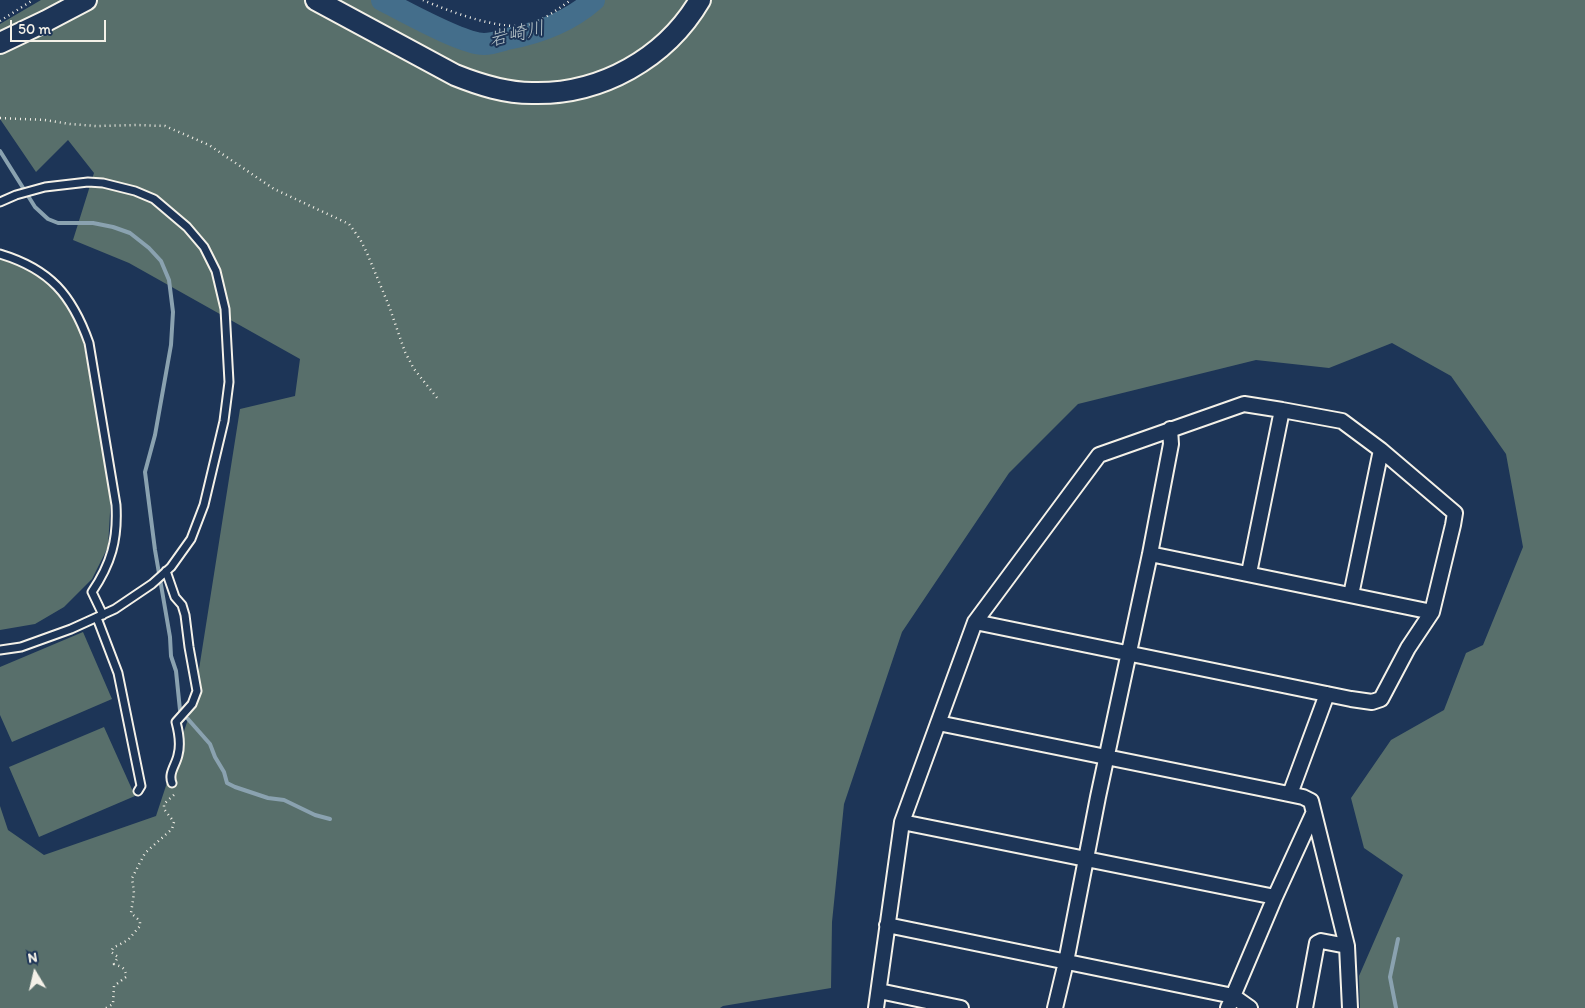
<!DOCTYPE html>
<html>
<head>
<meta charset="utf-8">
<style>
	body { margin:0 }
	#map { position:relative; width:1585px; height:1008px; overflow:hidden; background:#1d3557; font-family:Itim,sans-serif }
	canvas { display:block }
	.north { position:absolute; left:10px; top:948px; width:50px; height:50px; -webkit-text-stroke:4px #1d3557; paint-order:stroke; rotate:351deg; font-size:14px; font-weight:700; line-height:20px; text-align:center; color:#f4f1e8 }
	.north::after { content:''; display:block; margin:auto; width:18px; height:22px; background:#f4f1e8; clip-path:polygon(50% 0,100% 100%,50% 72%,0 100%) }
	.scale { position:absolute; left:10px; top:20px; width:96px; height:22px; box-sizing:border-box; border:2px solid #f4f1e8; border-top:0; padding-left:6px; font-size:15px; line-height:18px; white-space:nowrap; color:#f4f1e8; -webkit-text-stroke:4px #1d3557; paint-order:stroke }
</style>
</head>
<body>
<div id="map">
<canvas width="1585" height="1008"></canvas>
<div class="north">N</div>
<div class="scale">50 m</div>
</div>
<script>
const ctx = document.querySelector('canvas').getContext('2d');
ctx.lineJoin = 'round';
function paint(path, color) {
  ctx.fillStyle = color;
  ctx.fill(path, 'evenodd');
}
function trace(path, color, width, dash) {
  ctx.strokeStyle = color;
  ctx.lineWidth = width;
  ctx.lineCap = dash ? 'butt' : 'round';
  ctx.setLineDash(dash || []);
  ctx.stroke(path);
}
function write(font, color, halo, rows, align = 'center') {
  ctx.font = font + ' Itim,"Klee One",sans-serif';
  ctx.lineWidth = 4;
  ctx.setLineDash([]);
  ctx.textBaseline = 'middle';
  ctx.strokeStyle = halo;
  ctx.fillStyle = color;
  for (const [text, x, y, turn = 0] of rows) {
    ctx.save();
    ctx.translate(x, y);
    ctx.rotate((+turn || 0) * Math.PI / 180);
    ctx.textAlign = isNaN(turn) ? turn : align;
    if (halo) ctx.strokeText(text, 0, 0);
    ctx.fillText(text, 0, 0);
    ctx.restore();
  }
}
paint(new Path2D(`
	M41,0H396L453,26L513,42L545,38L602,0H1585V1008H1360L1359,976L1403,875L1364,848L1351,798L1391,740L1444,710L1466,653L1483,645L1523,547L1506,454L1451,376L1392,343L1329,368L1256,360L1078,404L1009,473L902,632L844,804L832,922L831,988L723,1006L720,1008H0V806L8,830L44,855L156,816L194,701L240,409L295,396L300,359L129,263L73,240L94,173L68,140L36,172L0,119V24Z
	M0,257L42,277L66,304L82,334L111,495L108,547L92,579L64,607L35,624L0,630Z
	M83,632L112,699L12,742L0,715V667Z
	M104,727L135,796L39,837L9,767Z`), '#586f6b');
trace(new Path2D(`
	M0,151L35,207L48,219L58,223H93L113,227L130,233L149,248L161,261L169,280L173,312L171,345L155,435L145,472L155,550L170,637L171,656L176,671L180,710L210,744L215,757L224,772L227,783L235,787L268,798L284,800L315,815L330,819
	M1396,1008L1390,977L1398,939`), '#8aa2b0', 4);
trace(new Path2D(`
	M382,0C404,11 462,44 484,44C492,44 500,41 507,39C540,33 569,22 594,0`), '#446e8b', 22);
const lane = new Path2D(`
	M0,202L16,195L45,187L88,182L103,183L135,191L154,199L187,227L204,247L216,271L225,309L229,382L224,421L204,505L191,539L171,567L152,584L115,609L71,629L21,647L0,650
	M0,254C50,269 72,295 89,343L116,505C118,540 111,564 92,592L103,615
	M166,571L175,597L182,605L185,615L189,647L197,691L192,704L176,722C179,733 181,744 178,755C176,765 168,773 172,783
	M97,618L118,673L141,786L138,791`);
const street = new Path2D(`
	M1150,554L1432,612
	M1249,573L1282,410
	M1351,595L1381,450
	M938,723L1274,791L1303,797L1311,801L1347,946L1350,1008
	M1290,794L1327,694
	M902,822L1275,897
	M887,925L1233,996L1250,1008
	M879,991L961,1008
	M876,1008L902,822L975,622L1099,455L1244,404L1282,410L1342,421L1381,450L1455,513L1453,525L1432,612L1408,648L1381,699L1372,702L1351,699L975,622
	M1055,1008L1066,962L1098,797L1150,554L1171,444L1170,429
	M1228,1008L1275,897L1313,814
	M1305,1008L1317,943L1321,941L1347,946`);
const secondary = new Path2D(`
	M316,0L455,75C480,85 505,93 532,93C601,95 666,58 700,0
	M0,43L46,21L86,0`);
trace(lane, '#f4f1e8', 11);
trace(street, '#f4f1e8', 18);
trace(secondary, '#f4f1e8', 24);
trace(new Path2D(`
	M423,0C448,11 506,33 531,24C545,19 558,9 571,0
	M0,21L33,0
	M0,118L45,120L70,124L96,126L136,125L165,126L209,145L274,189L349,224L360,239L367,253L389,306L405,352L414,369L438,399
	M106,1008L113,1004L114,986L126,977C126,968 122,967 114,964L118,957L111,952L113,948L128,940L140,926V921L131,913L134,893L132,878L145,853L172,829L174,822L164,809V804L176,793V792`), '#f4f1e8', 2.5, [1, 4]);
trace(lane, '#1d3557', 7);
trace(street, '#1d3557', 14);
trace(secondary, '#1d3557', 20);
write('italic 19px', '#b6c3c7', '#1d3557', [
	["岩崎川",517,35,-13]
]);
</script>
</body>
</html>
